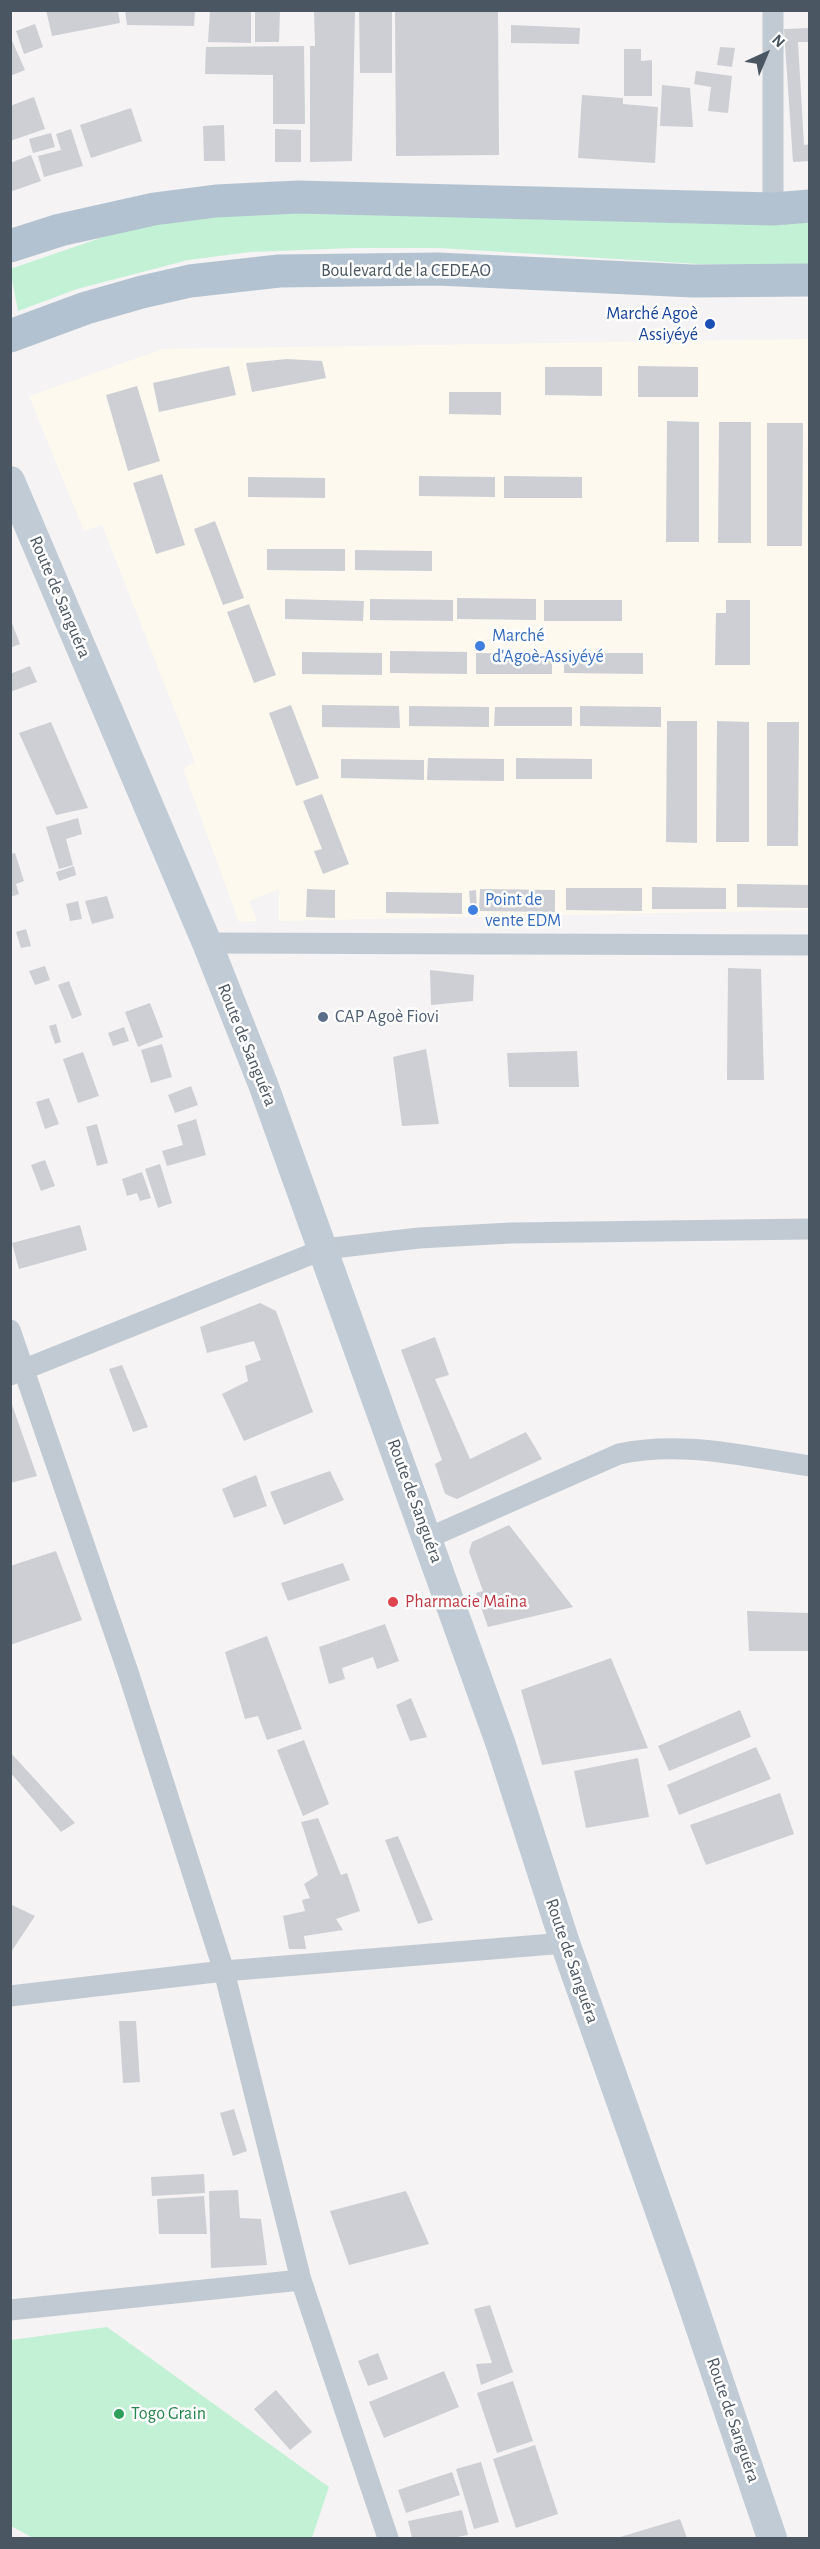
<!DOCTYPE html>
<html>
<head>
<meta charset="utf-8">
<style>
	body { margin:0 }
	#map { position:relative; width:820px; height:2549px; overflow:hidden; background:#f5f3f3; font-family:"Alegreya Sans",sans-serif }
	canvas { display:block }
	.frame { position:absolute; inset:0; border:12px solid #4a5661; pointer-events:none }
	.north { position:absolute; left:736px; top:24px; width:60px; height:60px; -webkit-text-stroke:4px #fff; paint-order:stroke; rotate:44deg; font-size:16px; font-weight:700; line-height:24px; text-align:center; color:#4a5661 }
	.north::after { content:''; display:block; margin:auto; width:21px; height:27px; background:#4a5661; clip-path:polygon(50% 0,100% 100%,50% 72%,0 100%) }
</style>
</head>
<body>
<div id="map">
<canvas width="820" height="2549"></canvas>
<div class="frame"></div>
<div class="north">N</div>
</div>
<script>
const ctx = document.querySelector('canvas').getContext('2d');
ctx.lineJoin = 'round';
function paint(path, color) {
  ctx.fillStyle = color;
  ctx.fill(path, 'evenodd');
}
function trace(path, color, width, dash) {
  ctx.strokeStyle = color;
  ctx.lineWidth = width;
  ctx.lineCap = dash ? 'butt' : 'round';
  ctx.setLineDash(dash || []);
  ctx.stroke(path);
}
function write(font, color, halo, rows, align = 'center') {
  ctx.font = font + ' "Alegreya Sans",sans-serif';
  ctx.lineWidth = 5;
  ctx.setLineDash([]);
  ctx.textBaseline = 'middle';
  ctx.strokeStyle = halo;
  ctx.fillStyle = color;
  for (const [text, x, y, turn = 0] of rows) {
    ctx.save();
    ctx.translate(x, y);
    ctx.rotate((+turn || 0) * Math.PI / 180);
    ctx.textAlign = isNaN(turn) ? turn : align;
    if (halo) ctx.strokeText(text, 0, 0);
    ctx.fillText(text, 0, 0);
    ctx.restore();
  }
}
paint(new Path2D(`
	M809,339V910L279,921V889L249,901L257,921L239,922L183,769L195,762L102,525L84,531L29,396L163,349Z`), '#fdf9ef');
paint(new Path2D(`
	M286,209L809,222V265L698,264L439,248H354L250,252L188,260L77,289L18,311L10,269L121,231L198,215Z
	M107,2327L329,2487L312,2538H33L11,2526V2340Z`), '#c3f1d5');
paint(new Path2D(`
	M46,10H118L120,23L52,36Z
	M125,10H195L194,26L127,25Z
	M210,10L251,12V43L208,42Z
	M255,10H280L279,42H255Z
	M314,10H355L352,161L310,162V46H315Z
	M359,10H392V73H360Z
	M395,10H498L499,155L396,156Z
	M35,24L43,47L24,54L16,31Z
	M511,25L580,28L579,44L511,43Z
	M810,28V42H798L804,145L810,144V161L793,162L784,29Z
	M10,36L25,70L10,76Z
	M304,46L305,124H273V75L205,74L206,47Z
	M720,47L735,48L732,67L717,65Z
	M624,49H641V61L652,60V96H624Z
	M696,71L732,76L728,113L708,111L711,87L694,84Z
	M662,85L690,88L693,127L660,126Z
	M582,95L623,98V104L658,107L655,163L578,158Z
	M34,97L45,129L10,141V106Z
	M131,108L142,141L91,158L80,125Z
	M224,125L225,161H204L203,126Z
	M71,129L83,166L44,177L38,156L61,150L56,134Z
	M275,129L301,130V162H275Z
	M51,133L55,147L33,153L29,139Z
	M31,155L41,181L10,192V163Z
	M287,359L322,361L326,378L252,392L246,363Z
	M229,366L236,395L159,412L153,383Z
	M638,366L698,367V397H638Z
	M545,367H602V396L545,395Z
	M137,386L160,461L128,471L106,395Z
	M449,392H501V415L449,414Z
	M667,421L699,422V542H666Z
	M719,422H751V543H718Z
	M767,423H803L802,546H767Z
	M162,474L185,545L156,554L133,483Z
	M419,476L495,477V497L419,496Z
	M504,476L582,477V498H504Z
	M248,477L325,478V498L248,497Z
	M215,521L244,598L223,605L194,529Z
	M267,549H345V571L267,570Z
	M355,550L432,551V571L355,570Z
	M457,598L536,599V620L457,619Z
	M285,599L364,601L363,621L285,619Z
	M370,599L453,600V621L370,620Z
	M544,600H622V621H544Z
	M726,600H750V665H715L716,613H726Z
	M249,604L276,675L254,683L227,612Z
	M10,618L20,644L10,648Z
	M390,651L467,652V674L390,673Z
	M302,652L382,653V675L302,674Z
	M476,653L552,654V674H476Z
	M564,653H643V674L564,673Z
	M30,666L37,682L10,692V674Z
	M291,705L319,778L296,786L269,713Z
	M322,705L399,706L400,728L322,727Z
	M409,706L489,707V727L409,726Z
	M580,706L661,707V727L580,726Z
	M495,707H572V726H494Z
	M667,721H697V843L666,842Z
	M717,721L749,722V842H716Z
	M51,722L88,808L56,815L19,733Z
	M767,722H799L798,846H767Z
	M428,758L504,759V781L427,780Z
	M516,758L592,759V779H516Z
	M341,759L424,760V780L341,778Z
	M322,794L349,864L323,874L314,851L322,849L303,801Z
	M78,818L82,834L66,839L73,865L59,869L46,827Z
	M15,853L24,881L16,884L19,894L10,897V854Z
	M74,866L76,875L59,881L56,872Z
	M737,884L810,885V908L737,907Z
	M652,887L726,888V909H652Z
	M566,888H642V911L566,910Z
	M307,889L335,890V918L306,917Z
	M480,889L555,890V912L479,911Z
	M476,890L477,914L471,915L469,891Z
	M386,892L462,893V914L386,913Z
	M107,896L114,918L92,924L85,901Z
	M78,901L82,919L70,921L66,904Z
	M26,929L31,946L21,948L16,932Z
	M45,966L50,980L35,985L29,971Z
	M728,968L761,969L764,1080H727Z
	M430,970L474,975L473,1001L431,1005Z
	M69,981L82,1015L72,1019L58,985Z
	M150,1003L163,1037L138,1047L125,1012Z
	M56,1024L61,1042L55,1044L49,1026Z
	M124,1027L129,1041L113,1046L108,1033Z
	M162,1044L172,1077L151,1083L141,1050Z
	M426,1049L439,1124L402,1126L393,1057Z
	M577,1051L579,1087H509L507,1053Z
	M83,1052L99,1096L78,1103L63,1059Z
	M191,1086L198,1105L175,1113L168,1095Z
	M49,1098L59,1124L45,1129L36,1102Z
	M196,1119L206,1155L167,1166L162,1151L183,1145L177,1125Z
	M97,1124L108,1163L97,1166L86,1127Z
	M45,1160L55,1186L41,1191L31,1165Z
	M160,1164L172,1203L158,1208L145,1169Z
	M142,1172L151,1198L140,1201L137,1193L127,1196L122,1179Z
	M80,1225L87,1250L19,1269L12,1243Z
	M260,1303L276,1311L313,1412L244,1441L222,1394L248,1381L245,1366L261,1360L254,1341L207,1353L200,1327Z
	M435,1337L449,1375L435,1379L470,1459L526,1432L542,1459L457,1499L445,1494L435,1464L442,1460L401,1350Z
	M122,1365L148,1427L133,1432L109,1369Z
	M10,1399L37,1476L10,1483Z
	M330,1471L344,1500L284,1525L270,1492Z
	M256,1475L267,1506L234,1518L222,1489Z
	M509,1525L573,1607L488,1627L476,1593L483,1591L469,1552L472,1542Z
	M56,1551L82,1620L10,1645V1566Z
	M343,1563L350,1580L288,1601L281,1583Z
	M747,1611L808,1613L810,1651H749Z
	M385,1624L399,1661L377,1669L373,1657L342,1668L345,1679L329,1684L319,1647Z
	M267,1636L302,1729L267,1740L258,1716L245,1719L225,1652Z
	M611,1658L648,1748L542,1765L521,1690Z
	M411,1698L427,1737L410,1741L396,1705Z
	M740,1710L751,1737L669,1771L658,1746Z
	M304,1740L329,1804L303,1816L277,1750Z
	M756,1747L771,1779L679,1815L667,1785Z
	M10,1752L75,1823L61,1832L10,1772Z
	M638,1758L649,1817L586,1828L574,1771Z
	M780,1793L794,1834L706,1865L690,1825Z
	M318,1818L341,1875L347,1873L360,1911L336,1919L343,1930L304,1936L306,1949H289L283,1916L305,1911L302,1900L310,1898L304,1884L318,1875L301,1822Z
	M398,1836L433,1920L418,1924L385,1840Z
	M10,1904L35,1916L11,1952H10Z
	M119,2021H136L140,2082L123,2083Z
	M234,2109L247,2151L233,2156L220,2113Z
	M204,2174L205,2193L152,2196L151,2177Z
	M238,2190L240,2218L261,2219L267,2265L211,2268L209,2191Z
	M406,2191L429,2244L349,2265L330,2211Z
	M204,2196L207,2234H159L157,2199Z
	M490,2305L513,2372L481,2385L476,2364L492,2363L474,2309Z
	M378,2353L388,2379L368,2386L358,2361Z
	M444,2371L459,2407L384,2438L369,2402Z
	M513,2381L533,2441L497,2453L477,2393Z
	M276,2390L312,2432L290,2450L254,2409Z
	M535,2445L558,2514L516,2528L493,2459Z
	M481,2462L499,2522L474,2529L456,2469Z
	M452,2472L460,2495L406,2513L398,2490Z
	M462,2510L468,2535L452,2538H412L408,2521Z
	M680,2519L687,2538H617Z`), '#cdcfd5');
trace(new Path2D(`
	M773,10V209
	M207,943L810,945
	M10,1330L128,1672L224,1971L301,2280L388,2538
	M10,1375L324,1249L419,1238L511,1233L810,1229
	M428,1538L619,1454C682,1440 747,1457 810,1466
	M10,1996L224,1971L565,1943
	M10,2310L301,2280`), '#c1cad2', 21);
trace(new Path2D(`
	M10,481L207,943L263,1084L500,1742L565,1943L681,2270L772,2538`), '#c1cbd6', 30);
trace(new Path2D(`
	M10,246L60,230L154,209L216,201L298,197L773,209L810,206
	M10,336L86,308L142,292L190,281L279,271L438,269L693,281L810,280`), '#b3c2d1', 33);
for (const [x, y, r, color] of [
	[710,324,6,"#1a4fb4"],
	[480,646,6,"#3f7fe0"],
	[473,910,6,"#3f7fe0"],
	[323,1017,6,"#5c6f8a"],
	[393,1602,6,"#e0444e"],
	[119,2414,6,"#2e9e5b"]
]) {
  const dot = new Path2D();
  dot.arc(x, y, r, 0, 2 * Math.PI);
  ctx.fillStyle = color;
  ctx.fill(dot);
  trace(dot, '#fff', 2);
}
write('18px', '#4a5661', '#fff', [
	["Boulevard de la CEDEAO",406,271],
	["Route de Sanguéra",60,597,67],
	["Route de Sanguéra",247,1045,68],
	["Route de Sanguéra",415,1501,70],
	["Route de Sanguéra",572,1961,71],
	["Route de Sanguéra",733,2420,71]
]);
write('18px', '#164399', '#fff', [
	["Marché Agoè",698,314],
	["Assiyéyé",698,335]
], 'right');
write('18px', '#366cbe', '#fff', [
	["Marché",492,636],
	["d'Agoè-Assiyéyé",492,657],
	["Point de",485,900],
	["vente EDM",485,921]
], 'left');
write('18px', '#4e5e75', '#fff', [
	["CAP Agoè Fiovi",335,1017]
], 'left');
write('18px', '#be3a42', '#fff', [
	["Pharmacie Maïna",405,1602]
], 'left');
write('18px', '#27864d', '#fff', [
	["Togo Grain",131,2414]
], 'left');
</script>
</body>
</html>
